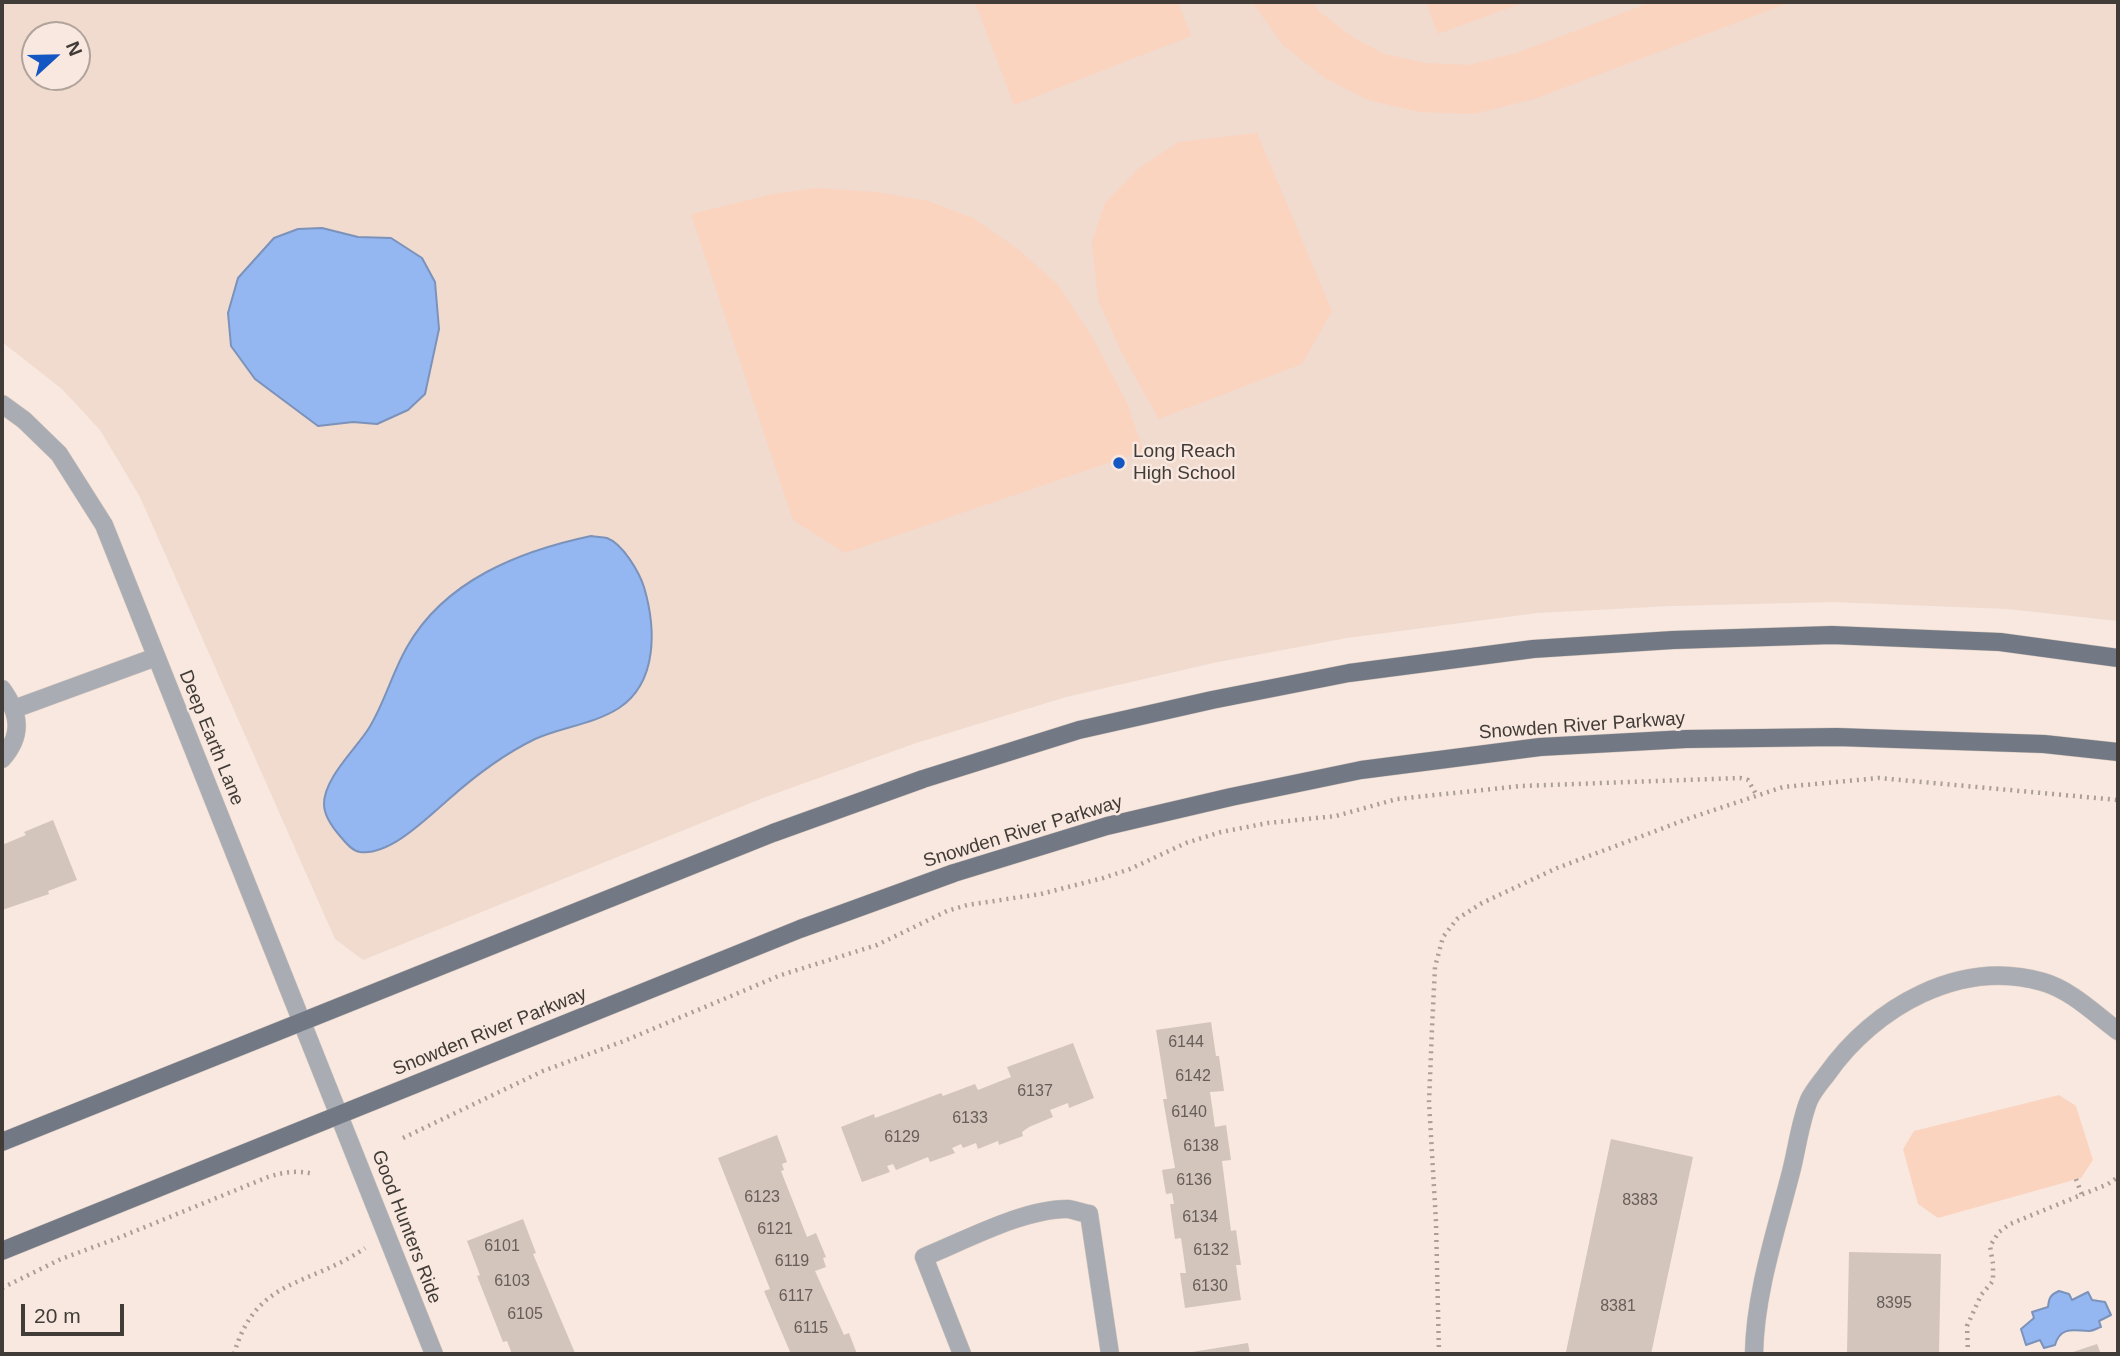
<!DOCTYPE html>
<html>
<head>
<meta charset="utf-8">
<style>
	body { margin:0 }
	#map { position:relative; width:2120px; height:1356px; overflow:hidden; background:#f8e8df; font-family:Helvetica,sans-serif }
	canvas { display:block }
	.frame { position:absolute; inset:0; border:4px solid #423c38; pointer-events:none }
	.north { position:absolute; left:21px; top:21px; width:70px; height:70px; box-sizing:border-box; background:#f8e8df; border:2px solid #afa39c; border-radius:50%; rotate:68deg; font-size:19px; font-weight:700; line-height:28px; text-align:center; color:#423c38 }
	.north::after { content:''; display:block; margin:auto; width:24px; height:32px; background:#1557c2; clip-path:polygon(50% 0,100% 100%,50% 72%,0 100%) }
	.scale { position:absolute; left:21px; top:1304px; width:103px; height:32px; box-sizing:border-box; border:4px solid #423c38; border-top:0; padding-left:9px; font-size:21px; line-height:24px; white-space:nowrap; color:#423c38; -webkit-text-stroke:5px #f8e8df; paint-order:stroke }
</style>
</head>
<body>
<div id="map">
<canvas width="2120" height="1356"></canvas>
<div class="frame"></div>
<div class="north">N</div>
<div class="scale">20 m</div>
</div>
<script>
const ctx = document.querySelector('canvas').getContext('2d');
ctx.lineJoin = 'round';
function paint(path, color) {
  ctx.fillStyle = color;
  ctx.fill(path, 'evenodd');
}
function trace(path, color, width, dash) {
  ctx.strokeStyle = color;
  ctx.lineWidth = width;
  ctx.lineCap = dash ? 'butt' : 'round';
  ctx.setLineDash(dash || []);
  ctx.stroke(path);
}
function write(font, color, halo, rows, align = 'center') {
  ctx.font = font + ' Helvetica,sans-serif';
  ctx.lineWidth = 5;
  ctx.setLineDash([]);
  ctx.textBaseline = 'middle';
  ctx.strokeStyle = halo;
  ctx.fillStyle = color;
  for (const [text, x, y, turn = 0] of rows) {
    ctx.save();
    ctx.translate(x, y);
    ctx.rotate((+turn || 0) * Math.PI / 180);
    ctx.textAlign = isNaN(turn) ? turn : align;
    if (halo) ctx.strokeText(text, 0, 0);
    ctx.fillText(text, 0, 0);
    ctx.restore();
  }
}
paint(new Path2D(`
	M2,2H2118V621L2007,609L1833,602L1671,606L1537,613L1347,638L1213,663L1066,697L916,743L763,798L363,960L335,939L140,497L100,430L62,389L2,342ZM35,35H77V77H35Z`), '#f1dace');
paint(new Path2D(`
	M975,2H1178L1191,36L1014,105Z
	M1252,2H1312L1319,11L1352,37L1384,54L1425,63L1469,65L1519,52L1652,2H1791L1534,99L1474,114L1419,112L1368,100L1325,78L1284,46Z
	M1426,2H1525L1438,34Z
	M1257,133L1332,311L1302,364L1159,419L1123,355L1098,300L1092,242L1105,203L1139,168L1179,142Z
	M816,188L876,192L928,201L973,218L1019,250L1059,286L1095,342L1128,405L1143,451L845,553L793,520L691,214L773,194Z
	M2059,1095L2076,1106L2093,1160L2081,1178L1938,1218L1918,1204L1903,1149L1914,1131Z`), '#fbd4c0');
const water = new Path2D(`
	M322,228L358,237L391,238L422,258L435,282L439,329L425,394L408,410L377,424L353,422L318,426L255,379L231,346L228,313L238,278L274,238L298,229Z
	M591,536C596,537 602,537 607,538C623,544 639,572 644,587C656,628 658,682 619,708C594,724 562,727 535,739C502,755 476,775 449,799C428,817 390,856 360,852C352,851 345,842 340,836C333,828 324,815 324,804C324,778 356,749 369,728C385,702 392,673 407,647C445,580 520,551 591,536Z
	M2059,1291L2069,1294L2072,1300L2088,1292L2092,1300L2105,1302L2111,1315L2099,1321L2101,1327C2097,1328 2094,1331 2089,1331C2075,1331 2061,1325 2055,1345L2044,1348L2040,1340L2026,1345L2021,1329L2034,1318L2032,1312L2048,1307C2049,1298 2050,1295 2059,1291Z`);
paint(water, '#94b7f2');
trace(water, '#7b92ba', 2);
paint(new Path2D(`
	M53,820L77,880L48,891L49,894L2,910V845L26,835L24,832Z
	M1211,1022L1216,1056H1219L1224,1091L1210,1092L1215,1127L1226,1125L1231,1160L1222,1161L1231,1231L1236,1230L1241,1265H1236L1241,1300L1185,1308L1180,1273H1186L1181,1238L1175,1239L1170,1204H1174L1172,1193L1166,1194L1162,1170L1175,1168L1163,1099H1167L1156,1030Z
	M1073,1043L1094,1098L1069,1108L1068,1103L1050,1110L1053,1117L1029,1127L1022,1132L1023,1136L999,1145L998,1141L978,1149L976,1143L963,1148L961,1144L952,1148L955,1153L930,1162L928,1157L896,1170L893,1164L887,1166L890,1172L862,1182L841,1127L874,1114L875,1118L941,1093L943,1096L975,1084L978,1090L1011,1077L1007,1067Z
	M777,1135L787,1162L782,1164L784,1170L781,1171L807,1237L816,1233L826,1257L823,1258L826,1267L815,1271L844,1335L849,1333L857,1354H791L764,1291L770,1289L718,1158Z
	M1611,1139L1693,1157L1651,1354H1576L1566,1352Z
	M523,1219L536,1253L533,1254L575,1353L571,1354H512L507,1341L503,1342L477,1276L480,1275L467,1241Z
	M1849,1252L1941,1254L1939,1354H1847Z
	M1248,1343L1250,1354H1192V1352Z
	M2097,1344L2101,1354H2067Z`), '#d3c4bc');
const minor = new Path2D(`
	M2,404L24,420L59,454L104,525L434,1354
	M2,689C20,714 23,735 2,759
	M14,709L156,657
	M962,1354L924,1257C964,1241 1025,1208 1068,1209C1075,1210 1082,1213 1089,1214L1110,1354
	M1754,1354C1755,1293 1776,1231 1791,1172C1797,1149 1800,1122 1809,1100C1813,1091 1821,1082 1827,1074C1874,1007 1960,958 2043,982C2071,990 2095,1014 2118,1031`);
const major = new Path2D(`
	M2,1142L773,833L923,779L1079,730L1212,700L1349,673L1533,649L1673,640L1832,635L2000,642L2118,658
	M2,1251L800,929L954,873L1107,826L1231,797L1361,770L1540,747L1686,739L1837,737L2044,744L2118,752`);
trace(minor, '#d4c6be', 19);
trace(major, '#d4c6be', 19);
trace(new Path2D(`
	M403,1138L543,1071L624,1041L781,975L877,945L947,911L967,905L1041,894L1103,878L1130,869L1186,843L1221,832L1268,823L1336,816L1397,799L1521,786L1740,778L1748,780L1757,796
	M2076,1179L2082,1195
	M2,1288L61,1259L118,1238L268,1177C284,1172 297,1170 314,1174
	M234,1354C256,1277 309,1287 365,1248
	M1439,1354L1436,1222L1429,1102L1432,1029L1435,967L1443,937L1457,919L1482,903L1557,868L1690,818L1783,787L1879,778L2118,800
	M1968,1354L1967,1326L1981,1295L1993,1281V1264L1990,1246L1999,1232L2010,1224L2108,1184L2118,1177`), '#aa9e97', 4.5, [2, 5]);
trace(minor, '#a9adb3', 18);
trace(major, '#737984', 18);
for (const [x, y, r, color] of [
	[1119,463,7,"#1557c2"]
]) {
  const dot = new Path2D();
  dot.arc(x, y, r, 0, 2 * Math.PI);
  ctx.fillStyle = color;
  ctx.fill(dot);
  trace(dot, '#f8e8df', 2.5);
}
write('16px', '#665e59', null, [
	["6144",1186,1043],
	["6142",1193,1077],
	["6137",1035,1092],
	["6140",1189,1113],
	["6133",970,1119],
	["6129",902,1138],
	["6138",1201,1147],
	["6136",1194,1181],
	["6123",762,1198],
	["8383",1640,1201],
	["6134",1200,1218],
	["6121",775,1230],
	["6101",502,1247],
	["6132",1211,1251],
	["6119",792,1262],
	["6103",512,1282],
	["6130",1210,1287],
	["6117",796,1297],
	["8395",1894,1304],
	["8381",1618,1307],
	["6105",525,1315],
	["6115",811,1329]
]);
write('19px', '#423c38', '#f8e8df', [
	["Long Reach",1133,452],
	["High School",1133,474]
], 'left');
write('19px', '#423c38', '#f8e8df', [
	["Snowden River Parkway",1582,726,-4],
	["Deep Earth Lane",211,738,68],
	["Snowden River Parkway",1023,832,-17],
	["Snowden River Parkway",490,1032,-22],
	["Good Hunters Ride",406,1227,69]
]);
</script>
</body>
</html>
